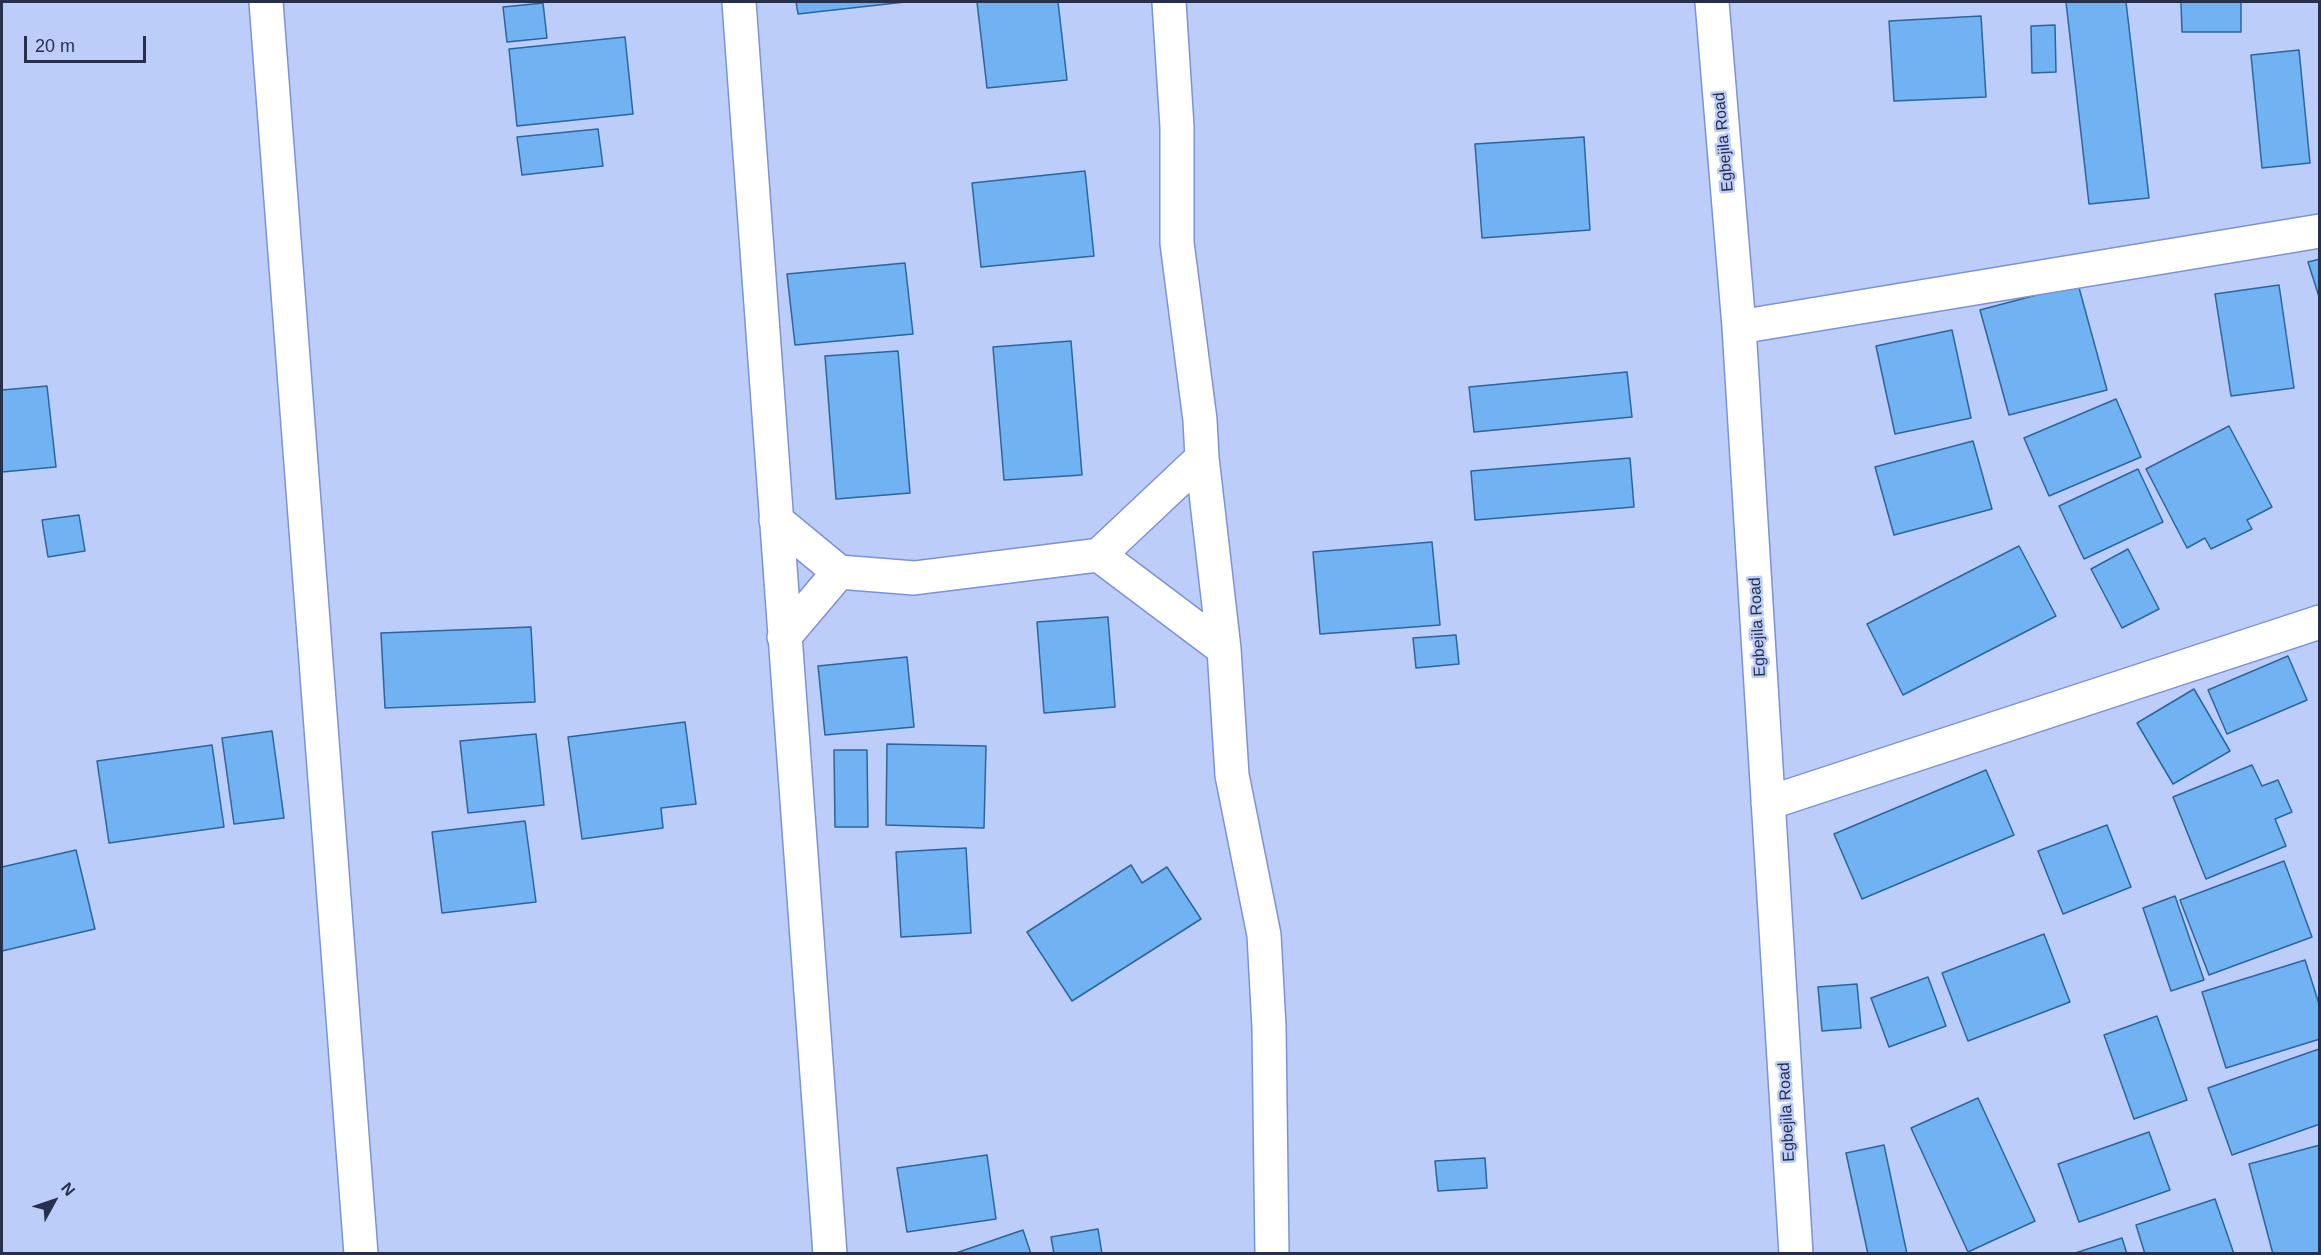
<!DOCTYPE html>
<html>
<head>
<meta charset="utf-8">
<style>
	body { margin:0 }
	#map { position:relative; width:2321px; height:1255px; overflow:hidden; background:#bdcdf9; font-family:Arial,sans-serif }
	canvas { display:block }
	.frame { position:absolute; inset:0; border:3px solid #262f4b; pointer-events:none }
	.north { position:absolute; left:24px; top:1171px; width:60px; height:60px; -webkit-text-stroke:4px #bdcdf9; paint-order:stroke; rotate:50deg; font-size:16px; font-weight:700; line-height:24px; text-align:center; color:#262f4b }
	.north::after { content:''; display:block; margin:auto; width:21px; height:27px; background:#262f4b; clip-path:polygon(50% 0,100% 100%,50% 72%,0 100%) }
	.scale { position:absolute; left:24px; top:36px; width:122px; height:27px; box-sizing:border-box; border:3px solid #262f4b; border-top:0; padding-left:8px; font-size:18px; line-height:21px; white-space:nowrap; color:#262f4b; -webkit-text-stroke:4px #bdcdf9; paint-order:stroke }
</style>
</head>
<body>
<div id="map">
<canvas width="2321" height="1255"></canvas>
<div class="frame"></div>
<div class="north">N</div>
<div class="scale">20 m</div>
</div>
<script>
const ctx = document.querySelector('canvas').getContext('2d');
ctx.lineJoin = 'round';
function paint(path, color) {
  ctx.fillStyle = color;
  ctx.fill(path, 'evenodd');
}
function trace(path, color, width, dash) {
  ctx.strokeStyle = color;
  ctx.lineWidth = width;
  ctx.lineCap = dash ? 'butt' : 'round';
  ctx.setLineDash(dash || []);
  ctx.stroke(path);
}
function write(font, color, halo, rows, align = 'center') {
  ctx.font = font + ' Arial,sans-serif';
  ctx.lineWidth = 5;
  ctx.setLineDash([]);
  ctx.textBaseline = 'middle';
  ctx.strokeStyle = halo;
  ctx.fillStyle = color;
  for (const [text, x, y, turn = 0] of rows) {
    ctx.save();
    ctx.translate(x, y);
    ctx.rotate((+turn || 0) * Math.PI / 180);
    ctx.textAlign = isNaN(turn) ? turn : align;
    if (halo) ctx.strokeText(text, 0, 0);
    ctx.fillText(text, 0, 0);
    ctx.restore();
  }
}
const building = new Path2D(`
	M796,2H905L798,14Z
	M977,2H1058L1067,80L987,88Z
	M2066,2H2126L2149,198L2089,204Z
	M2181,2H2241V32H2182Z
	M543,3L547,38L507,42L503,7Z
	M1981,16L1986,97L1894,101L1889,21Z
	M2055,25L2056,72L2032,73L2031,26Z
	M625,37L633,114L517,126L509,49Z
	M2299,50L2310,163L2262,168L2251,55Z
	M598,129L603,166L522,175L517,137Z
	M1584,137L1590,230L1482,238L1475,144Z
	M1085,171L1094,256L981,267L972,183Z
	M2320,259V300L2308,262Z
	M905,263L913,334L795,345L787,274Z
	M2078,284L2107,390L2009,415L1980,310Z
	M2279,285L2294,388L2231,396L2215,294Z
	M1952,330L1971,418L1895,434L1876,346Z
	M1071,341L1082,475L1004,480L993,347Z
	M898,351L910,493L836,499L825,356Z
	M1627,372L1632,417L1474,432L1469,387Z
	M47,386L56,467L2,472V390Z
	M2116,399L2141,457L2049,496L2024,438Z
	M2229,426L2272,507L2247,520L2252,529L2211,549L2205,538L2187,548L2146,469Z
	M1973,441L1992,509L1894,535L1875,467Z
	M1630,458L1634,507L1475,520L1471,471Z
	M2138,469L2163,522L2084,559L2059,506Z
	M79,515L85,551L48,557L42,520Z
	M1432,542L1440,625L1320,634L1313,552Z
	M2019,546L2056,616L1903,695L1867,624Z
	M2128,549L2159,609L2122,628L2091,569Z
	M1108,617L1115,707L1044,713L1037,622Z
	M531,627L535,702L385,708L381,633Z
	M1456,635L1459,664L1416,668L1413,638Z
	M2288,656L2307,700L2227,734L2208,690Z
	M907,657L914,727L825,735L818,666Z
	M2194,689L2230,751L2173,784L2137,723Z
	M685,722L696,804L661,808L663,828L582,839L568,737Z
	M272,731L284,818L234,824L222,738Z
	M536,734L544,805L468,813L460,741Z
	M887,744L986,746L984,828L886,825Z
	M212,745L224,827L109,843L97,761Z
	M834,750H867L868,827H835Z
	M2252,765L2262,786L2278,780L2292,812L2275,819L2286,846L2206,879L2173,797Z
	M1986,770L2014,835L1862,899L1834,834Z
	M525,821L536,902L442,913L432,832Z
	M2107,825L2131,887L2063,914L2038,851Z
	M966,848L971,933L901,937L896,852Z
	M76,850L95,929L2,951V867Z
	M2284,861L2312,937L2209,975L2180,900Z
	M1131,865L1142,883L1167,867L1201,919L1072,1001L1027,932Z
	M2175,896L2204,980L2171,991L2143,908Z
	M2044,934L2070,1002L1968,1041L1942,973Z
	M2305,960L2320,1007V1039L2226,1068L2202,992Z
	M1928,977L1946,1026L1889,1047L1871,998Z
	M1857,984L1861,1028L1822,1031L1818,987Z
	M2157,1016L2187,1100L2134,1119L2104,1035Z
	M2319,1049L2320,1124L2232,1155L2208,1088Z
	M1978,1098L2035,1221L1968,1252L1911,1128Z
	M2149,1132L2170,1190L2079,1222L2058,1164Z
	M1884,1145L1907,1254H1868L1846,1153Z
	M2320,1145V1254H2273L2249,1164Z
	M987,1155L996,1219L907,1232L897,1168Z
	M1485,1158L1487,1188L1438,1191L1435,1161Z
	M2215,1199L2234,1254H2145L2136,1225Z
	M1098,1229L1102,1254H1054L1051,1237Z
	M1023,1230L1031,1254H953Z
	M2122,1238L2127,1254H2072Z`);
paint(building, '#71b2f3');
trace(building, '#2b659c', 1.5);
const minor = new Path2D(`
	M266,2L361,1254
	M739,2L830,1254
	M1169,2L1177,127V243L1200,420L1202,458L1224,649L1232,775L1264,935L1269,1027L1272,1254
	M1712,2L1739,327L1796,1254
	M1739,327L2320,231
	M776,520L839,572L914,578L1099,555L1202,458
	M1099,555L1224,649
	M784,637L839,572
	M1768,803L2320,622`);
trace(minor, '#7b92d7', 36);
trace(minor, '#fff', 33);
write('16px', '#262f4b', '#bdcdf9', [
	["Egbejila Road",1724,142,-95],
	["Egbejila Road",1758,627,-93],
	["Egbejila Road",1787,1112,-93]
]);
</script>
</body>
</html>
